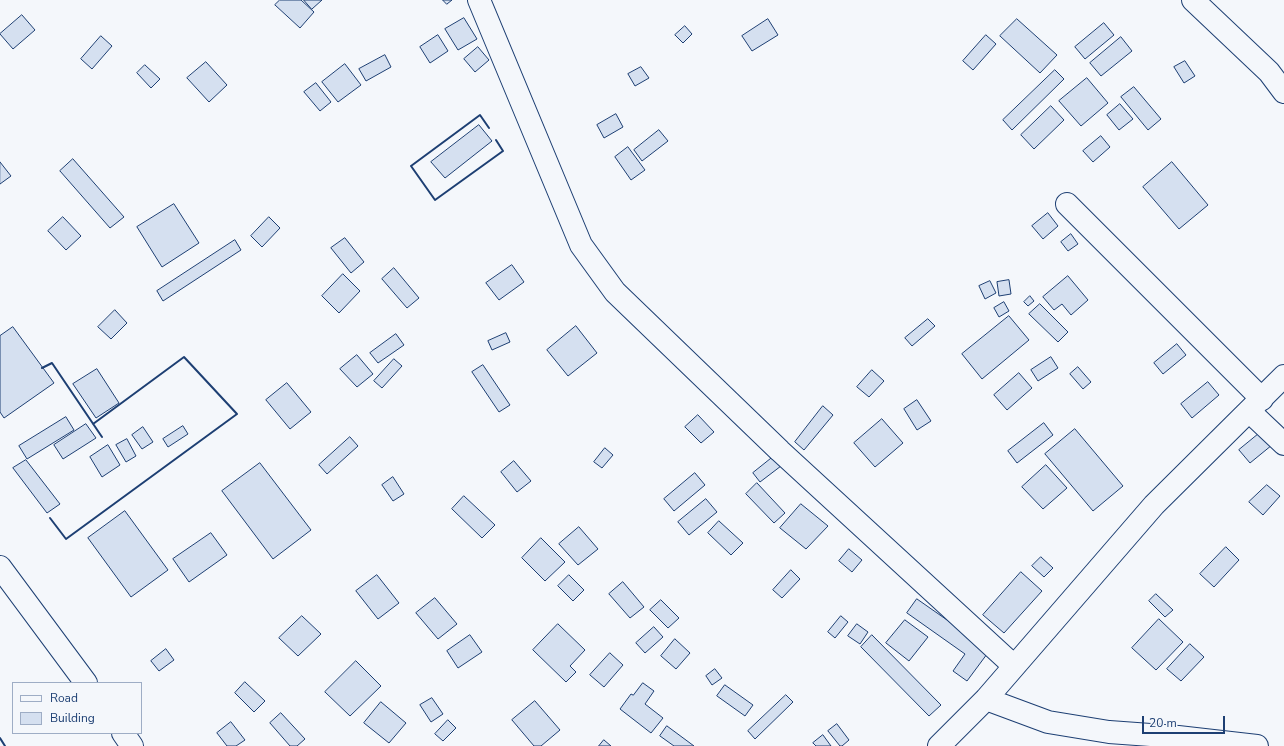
<!DOCTYPE html>
<html>
<head>
<meta charset="utf-8">
<style>
	body { margin:0 }
	#map { position:relative; width:1284px; height:746px; overflow:hidden; background:#f4f7fb; font-family:"Nunito Sans",sans-serif }
	canvas { display:block }
	.legend { position:absolute; left:12px; top:682px; width:130px; height:52px; box-sizing:border-box; background:#f4f7fb; border:1px solid #9eadc5; margin:0; padding:5px 7px; list-style:none; font-size:12px; color:#1d3f73 }
	.legend li { display:flex; align-items:center; gap:8px; height:20px }
	.legend b { width:20px; border:1px solid #9eadc5 }
	.scale { position:absolute; left:1142px; top:716px; width:83px; height:18px; box-sizing:border-box; border:2px solid #1d3f73; border-top:0; padding-left:5px; font-size:12px; line-height:14px; white-space:nowrap; color:#1d3f73; -webkit-text-stroke:3px #f4f7fb; paint-order:stroke }
</style>
</head>
<body>
<div id="map">
<canvas width="1284" height="746"></canvas>
<ul class="legend">
<li><b style="height:5px;background:#f4f7fb"></b>Road</li>
<li><b style="height:11px;background:#d5e0f0"></b>Building</li>
</ul>
<div class="scale">20 m</div>
</div>
<script>
const ctx = document.querySelector('canvas').getContext('2d');
ctx.lineJoin = 'round';
function paint(path, color) {
  ctx.fillStyle = color;
  ctx.fill(path, 'evenodd');
}
function trace(path, color, width, dash) {
  ctx.strokeStyle = color;
  ctx.lineWidth = width;
  ctx.lineCap = dash ? 'butt' : 'round';
  ctx.setLineDash(dash || []);
  ctx.stroke(path);
}
const building = new Path2D(`
	M280,0H301L314,12L300,28L275,5Z
	M304,0H322L312,9Z
	M443,0H452L447,4Z
	M22,15L35,30L13,49L0,34Z
	M464,18L477,39L458,50L445,29Z
	M768,19L778,35L752,51L742,36Z
	M1017,19L1057,55L1040,73L1000,36Z
	M1104,23L1114,35L1085,59L1075,47Z
	M685,26L692,34L683,43L675,35Z
	M438,35L448,51L430,63L420,47Z
	M986,35L996,44L973,70L963,61Z
	M101,36L112,46L92,69L81,59Z
	M1121,37L1132,51L1101,76L1090,63Z
	M478,47L489,60L475,72L464,59Z
	M385,55L391,67L366,81L359,69Z
	M1185,61L1195,76L1184,83L1174,67Z
	M206,62L227,85L209,102L187,78Z
	M345,64L361,85L338,102L322,82Z
	M145,65L160,79L151,88L137,73Z
	M641,67L649,78L635,86L628,74Z
	M1055,70L1064,79L1012,130L1003,120Z
	M1087,78L1108,103L1081,126L1059,101Z
	M316,83L331,102L320,111L304,92Z
	M1134,87L1161,119L1148,130L1121,97Z
	M1120,104L1133,119L1119,130L1107,115Z
	M1051,106L1064,120L1034,149L1021,135Z
	M616,114L623,127L604,138L597,125Z
	M479,125L492,141L445,178L431,162Z
	M659,130L668,141L642,161L634,150Z
	M1101,136L1110,147L1093,162L1083,151Z
	M628,147L645,170L631,180L615,157Z
	M73,159L124,217L110,228L60,171Z
	M0,162L11,176L0,184Z
	M1172,162L1208,205L1179,229L1143,187Z
	M174,204L199,243L162,267L137,227Z
	M1048,213L1058,226L1043,239L1032,226Z
	M63,217L81,236L66,250L48,231Z
	M269,217L280,228L262,247L251,236Z
	M1071,234L1078,244L1068,251L1061,242Z
	M345,238L364,262L351,273L331,248Z
	M235,240L241,250L163,301L157,291Z
	M512,265L524,282L499,300L486,283Z
	M394,268L419,298L407,308L382,279Z
	M343,274L360,291L339,313L322,296Z
	M1068,276L1088,300L1071,315L1062,304L1054,310L1043,297Z
	M1009,280L1011,294L999,296L997,282Z
	M990,281L996,293L985,299L979,286Z
	M1030,296L1034,301L1028,306L1024,302Z
	M1004,302L1009,311L999,317L994,308Z
	M1040,304L1068,332L1058,342L1029,314Z
	M115,310L127,323L111,339L98,327Z
	M1009,316L1029,340L982,379L962,354Z
	M928,319L935,326L912,346L905,338Z
	M576,326L597,353L568,376L547,350Z
	M13,327L54,383L4,418L0,412V336Z
	M506,333L510,342L492,350L488,341Z
	M396,334L404,345L378,363L370,353Z
	M1177,344L1186,355L1163,374L1154,363Z
	M357,355L373,374L357,387L340,369Z
	M1051,357L1058,368L1038,381L1031,370Z
	M394,359L402,366L382,388L374,381Z
	M483,365L510,405L499,412L472,372Z
	M1078,367L1091,382L1083,389L1070,374Z
	M97,369L119,403L96,418L73,384Z
	M872,370L884,381L869,397L857,387Z
	M1019,373L1032,388L1007,410L994,395Z
	M1208,382L1219,395L1192,418L1181,404Z
	M287,383L311,412L290,429L266,400Z
	M917,400L931,421L917,430L904,409Z
	M823,406L833,415L804,450L795,442Z
	M698,415L714,432L701,443L685,427Z
	M66,417L74,430L27,459L19,446Z
	M882,419L903,443L875,467L854,443Z
	M1044,423L1053,435L1017,463L1008,451Z
	M86,424L96,438L63,459L54,445Z
	M183,426L188,434L168,447L163,439Z
	M143,427L153,442L142,449L132,435Z
	M1075,429L1123,486L1093,511L1045,454Z
	M1261,432L1272,445L1250,463L1239,450Z
	M350,437L358,446L327,474L319,465Z
	M127,439L136,456L126,462L116,445Z
	M108,445L120,465L102,477L90,457Z
	M605,448L613,455L602,468L594,462Z
	M773,457L781,466L760,482L753,473Z
	M26,460L60,504L47,513L13,468Z
	M514,461L531,481L517,492L501,472Z
	M260,463L311,530L273,559L222,491Z
	M1046,465L1067,488L1043,509L1022,487Z
	M695,473L705,485L674,511L664,499Z
	M393,477L404,494L393,501L382,485Z
	M757,483L785,513L774,523L746,494Z
	M1267,485L1280,496L1263,515L1249,502Z
	M464,496L495,525L482,538L452,509Z
	M706,499L717,512L689,535L678,522Z
	M801,504L828,526L806,549L780,528Z
	M125,511L168,570L131,597L88,538Z
	M719,521L743,543L731,555L708,533Z
	M579,527L598,549L578,565L559,544Z
	M211,533L227,555L189,582L173,559Z
	M541,538L565,562L545,581L522,558Z
	M1226,547L1239,560L1214,587L1200,574Z
	M849,549L862,560L852,572L839,561Z
	M1041,557L1053,568L1044,577L1032,566Z
	M791,570L800,579L782,598L773,590Z
	M1021,572L1042,591L1004,633L983,615Z
	M377,575L399,603L378,619L356,591Z
	M569,575L584,590L573,601L558,586Z
	M623,582L644,607L630,618L609,594Z
	M1156,594L1173,610L1165,617L1149,601Z
	M435,598L457,624L438,639L416,613Z
	M917,599L990,650L967,681L953,671L965,654L907,613Z
	M661,600L679,618L668,628L650,610Z
	M302,616L321,634L298,656L279,638Z
	M841,616L848,622L835,638L828,632Z
	M1159,619L1183,642L1156,670L1132,648Z
	M905,620L928,637L909,661L886,643Z
	M558,624L585,650L570,666L576,672L566,682L533,650Z
	M857,624L868,632L860,644L848,636Z
	M654,627L663,637L645,653L636,643Z
	M470,635L482,652L458,668L447,651Z
	M872,635L941,705L929,716L861,647Z
	M675,639L690,653L676,669L661,656Z
	M1190,644L1204,657L1181,681L1167,669Z
	M166,649L174,660L159,671L151,661Z
	M610,653L623,665L604,687L590,675Z
	M356,661L381,686L350,716L325,692Z
	M715,669L722,678L712,685L706,676Z
	M245,682L265,701L254,712L235,693Z
	M643,683L654,691L645,704L663,718L651,733L620,709L631,694L633,695Z
	M725,685L753,705L745,716L717,696Z
	M786,695L793,702L755,739L748,731Z
	M432,698L443,714L431,722L420,705Z
	M535,701L560,730L541,746H534L512,720Z
	M381,702L406,723L389,743L364,723Z
	M281,713L305,739L297,746H290L270,723Z
	M448,720L456,728L443,741L435,734Z
	M231,722L245,740L236,746H227L217,733Z
	M837,724L849,740L842,746H840L828,731Z
	M667,726L694,746H674L660,736Z
	M823,735L831,746H816L813,743Z
	M604,740L611,746H599Z`);
paint(building, '#d5e0f0');
trace(building, '#1d3f73', 1);
const street = new Path2D(`
	M479,0L581,245L615,292L780,451L1014,666
	M1193,0L1269,72L1284,92
	M1067,204L1262,399
	M1249,411L1284,444
	M986,699L1048,722L1109,732L1178,737L1257,746
	M939,746L986,699L1154,505L1284,376`);
const highway = new Path2D(`
	M0,567L86,683
	M123,733L132,746`);
trace(street, '#1d3f73', 24);
trace(highway, '#1d3f73', 24);
trace(street, '#f4f7fb', 22);
trace(highway, '#f4f7fb', 22);
trace(new Path2D(`
	M489,128L480,115L411,166L435,200L503,151L496,140
	M42,368L52,363L102,437
	M50,518L66,539L237,414L184,357L93,424
	M0,738L5,746`), '#1d3f73', 2);
</script>
</body>
</html>
